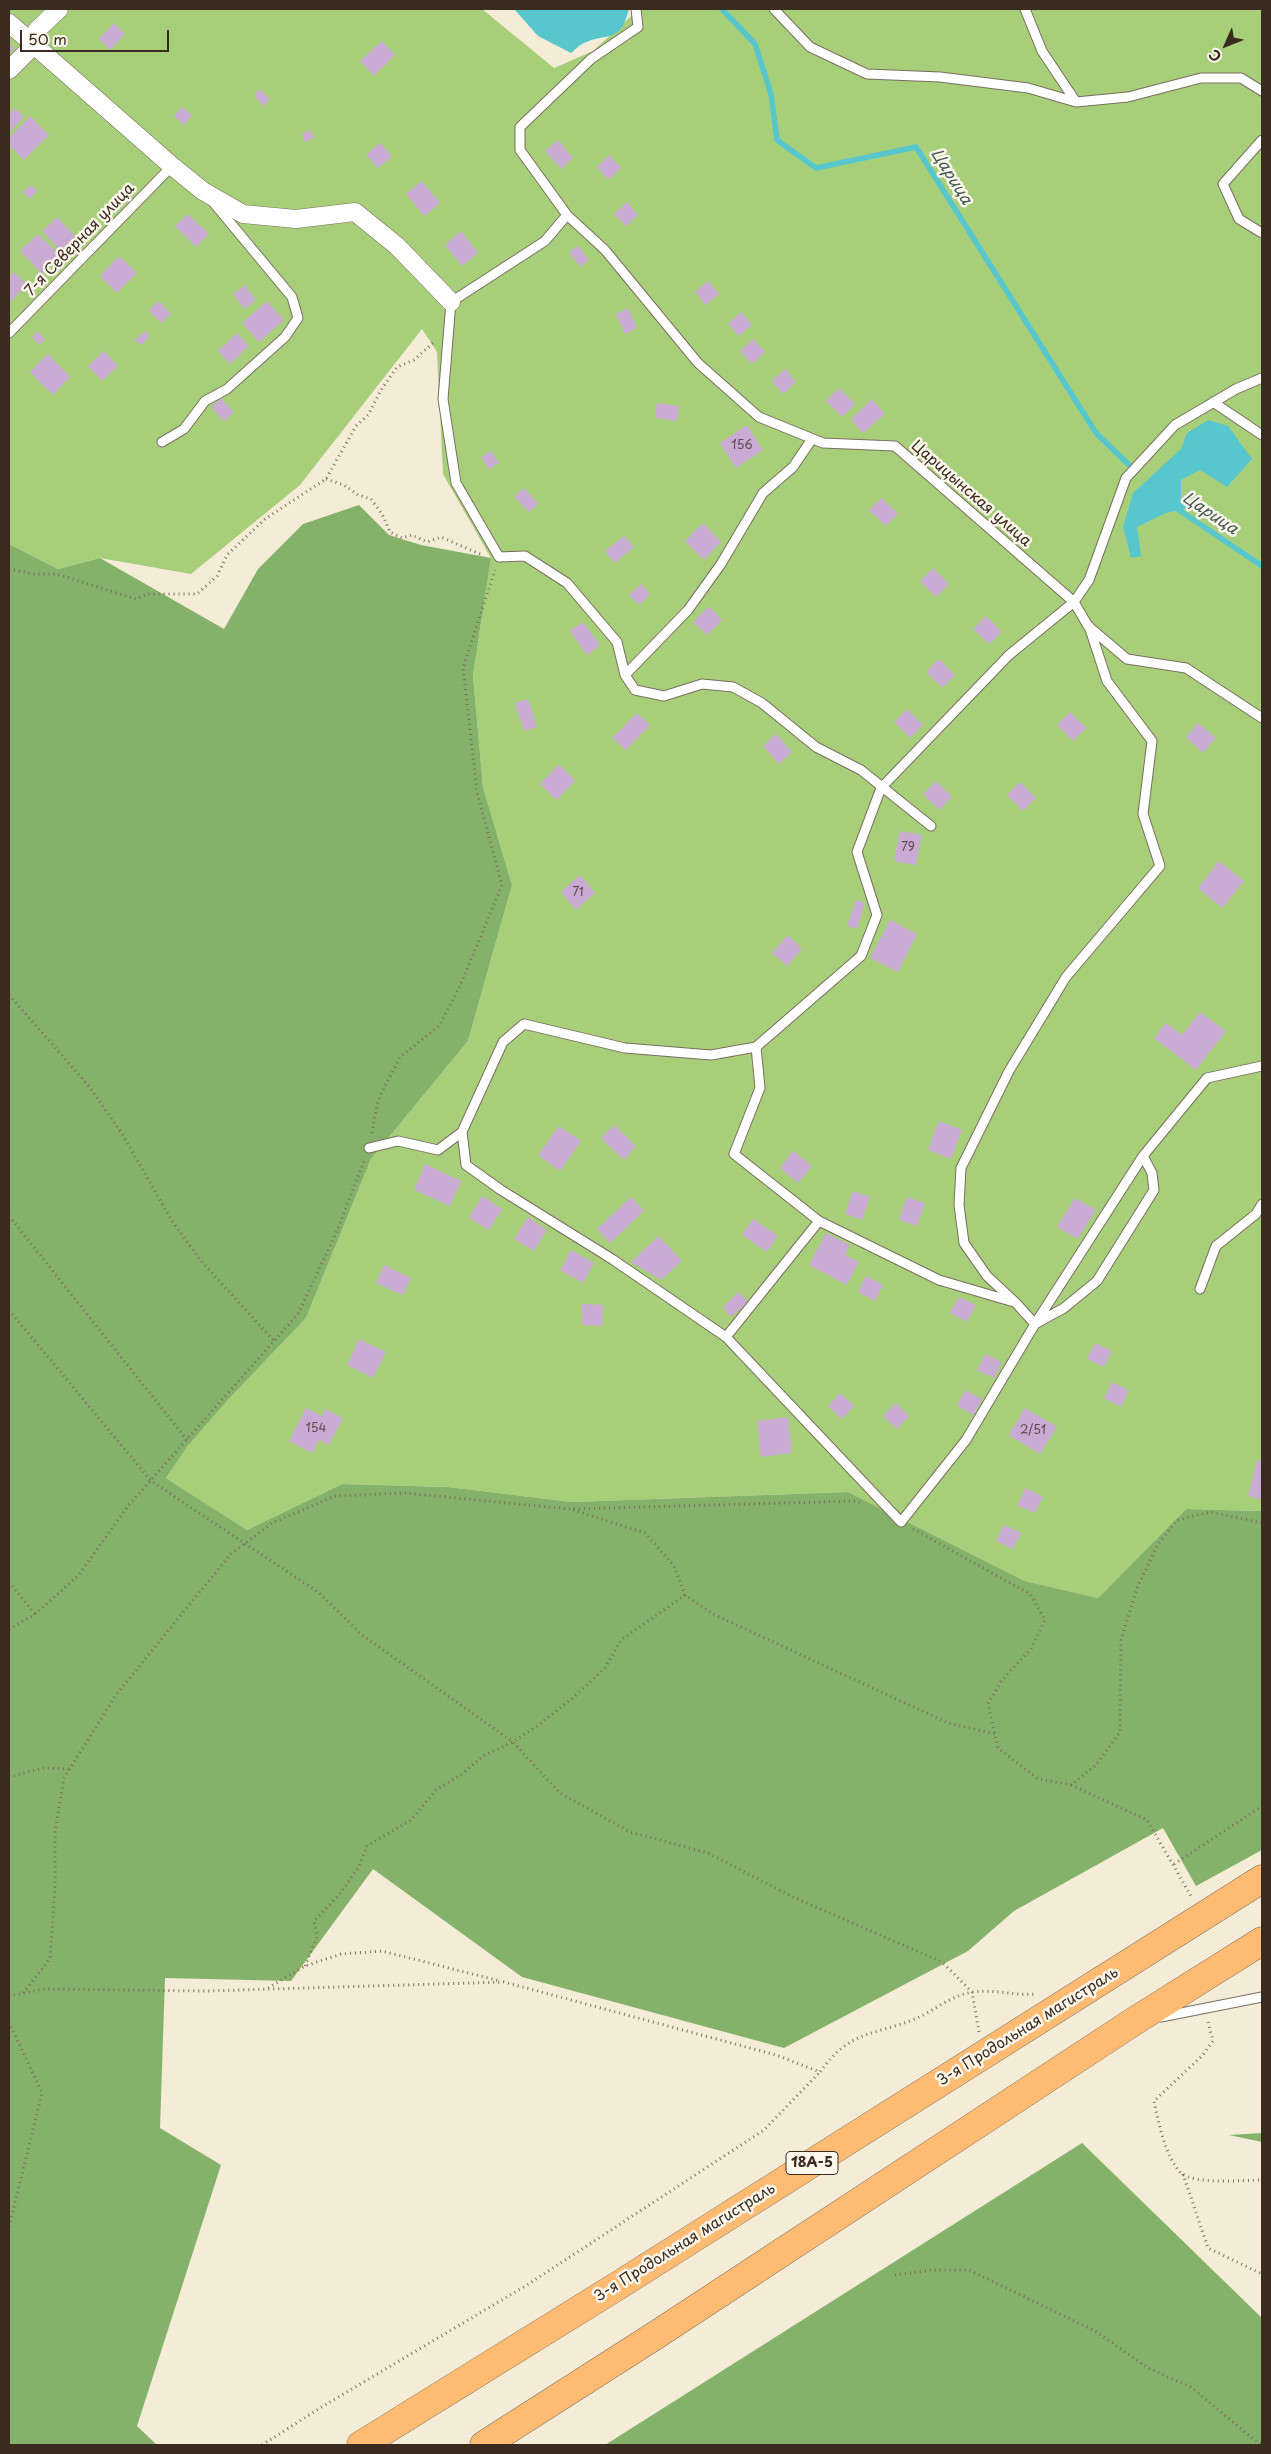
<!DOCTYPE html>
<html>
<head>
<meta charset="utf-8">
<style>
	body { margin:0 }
	#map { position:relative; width:1271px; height:2454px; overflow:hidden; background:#f4ecd7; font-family:"Playpen Sans",sans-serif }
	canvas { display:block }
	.frame { position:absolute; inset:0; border:10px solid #3b2a1e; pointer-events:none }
	.north { position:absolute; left:1201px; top:20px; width:50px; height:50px; -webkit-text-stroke:4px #fbf7ec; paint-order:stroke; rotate:226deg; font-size:14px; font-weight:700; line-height:20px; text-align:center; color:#3b2a1e }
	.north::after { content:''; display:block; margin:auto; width:18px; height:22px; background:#3b2a1e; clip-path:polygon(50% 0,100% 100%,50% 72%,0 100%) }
	.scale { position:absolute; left:20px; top:30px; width:149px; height:22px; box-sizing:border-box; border:2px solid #3b2a1e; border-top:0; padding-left:6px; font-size:15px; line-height:18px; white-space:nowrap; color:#3b2a1e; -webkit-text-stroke:4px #fbf7ec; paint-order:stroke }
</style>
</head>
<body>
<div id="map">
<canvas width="1271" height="2454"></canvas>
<div class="frame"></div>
<div class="north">С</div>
<div class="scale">50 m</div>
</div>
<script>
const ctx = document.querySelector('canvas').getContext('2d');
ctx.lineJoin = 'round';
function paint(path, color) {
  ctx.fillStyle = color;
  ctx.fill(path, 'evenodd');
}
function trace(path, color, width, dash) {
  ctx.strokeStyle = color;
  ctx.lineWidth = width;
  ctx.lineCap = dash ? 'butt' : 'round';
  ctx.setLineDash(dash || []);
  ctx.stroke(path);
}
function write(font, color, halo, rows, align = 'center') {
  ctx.font = font + ' "Playpen Sans",sans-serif';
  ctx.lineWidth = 5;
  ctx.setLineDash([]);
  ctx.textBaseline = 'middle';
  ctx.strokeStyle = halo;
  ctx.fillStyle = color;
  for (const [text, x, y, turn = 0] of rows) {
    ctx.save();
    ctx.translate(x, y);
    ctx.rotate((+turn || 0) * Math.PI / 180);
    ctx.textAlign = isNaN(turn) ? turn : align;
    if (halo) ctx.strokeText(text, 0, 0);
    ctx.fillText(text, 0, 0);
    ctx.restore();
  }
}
paint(new Path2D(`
	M9,9H482L554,68L593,51L639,9H1262V1511L1186,1509L1098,1598L1025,1581L848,1492L572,1502L448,1487L342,1484L247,1530L166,1478L187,1447L228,1400L306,1318L371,1159L468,1041L512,885L483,787L473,675L491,558L443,474L437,352L422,329L300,485L191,574L100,558L58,569L9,544Z`), '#a7cf7a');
paint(new Path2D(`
	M359,505L389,535L421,545L491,558L473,675L483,787L512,885L468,1041L371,1159L306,1318L228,1400L187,1447L166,1478L247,1530L342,1484L448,1487L572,1502L848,1492L1025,1581L1098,1598L1186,1509L1262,1511V1850L1196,1886L1163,1828L1014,1911L968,1951L784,2048L522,1977L373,1869L291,1981L165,1978L160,2128L221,2165L137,2426L157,2445H9V544L58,569L100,558L224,629L258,569L303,524Z
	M1262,2133V2142L1229,2135Z
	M1082,2143L1262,2318V2445H605Z`), '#85b26a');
paint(new Path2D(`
	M514,9H629C620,44 608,32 584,43C579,45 575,50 571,53L538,36Z
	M1208,420L1228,426L1252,459L1227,487L1200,470L1181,480V497L1189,508L1166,513L1137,527L1141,556L1131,558L1123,527L1133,493L1181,449L1187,433Z`), '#58c6cd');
trace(new Path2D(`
	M722,9L755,44L771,94L777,140L816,168L916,147L1096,433L1129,465
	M1173,506L1262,566`), '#58c6cd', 5.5);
paint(new Path2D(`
	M114,23L125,34L110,50L99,39Z
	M382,41L395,55L374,76L360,61Z
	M9,43L14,48L9,54Z
	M260,89L270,99L264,106L254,96Z
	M182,107L192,115L184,125L174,116Z
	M15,108L24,117L11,131L9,129V114Z
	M30,116L49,135L24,160L9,145V138Z
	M311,130L314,138L305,142L302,134Z
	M558,140L573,158L561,169L545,151Z
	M380,143L392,156L378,168L366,155Z
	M609,155L621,168L608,180L597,167Z
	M422,181L440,203L424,216L406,194Z
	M31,185L37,191L29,199L23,192Z
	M627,202L638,215L626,226L614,214Z
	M188,214L209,234L196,247L175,226Z
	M57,217L75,236L61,251L42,231Z
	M461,231L478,253L462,266L445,245Z
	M38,234L60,255L42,274L20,251Z
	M578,246L589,260L580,267L569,252Z
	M119,256L137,273L117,293L100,276Z
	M14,272L27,284L9,304V278Z
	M708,281L719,294L706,305L695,292Z
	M245,285L256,300L245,309L233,294Z
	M159,301L171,314L161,323L149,310Z
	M267,301L284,320L259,342L242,323Z
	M628,308L637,328L625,334L616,314Z
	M741,312L752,325L739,336L728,324Z
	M38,331L45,340L39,345L32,337Z
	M145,331L150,336L141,345L135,340Z
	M237,333L249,346L230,364L218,351Z
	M753,339L765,352L752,364L740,351Z
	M104,351L118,366L102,381L88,366Z
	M48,354L70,377L53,395L30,372Z
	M785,369L796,382L783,394L772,381Z
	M839,388L855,404L842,417L826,401Z
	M221,398L234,412L224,421L211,407Z
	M872,399L885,414L863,433L851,419Z
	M657,403L679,406L677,421L655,418Z
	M747,425L763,450L736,468L720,443Z
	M491,451L499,463L489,469L481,457Z
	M524,488L538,504L529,512L514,496Z
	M882,498L898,514L886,526L869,510Z
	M703,523L721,542L704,560L685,541Z
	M624,536L634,547L614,563L605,551Z
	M933,568L949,584L936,597L920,581Z
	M641,584L650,594L639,605L629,595Z
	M709,606L722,620L707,635L693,622Z
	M986,616L1002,632L989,644L973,629Z
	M583,622L600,645L587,655L570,631Z
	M939,659L955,675L943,688L926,672Z
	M528,699L537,727L524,731L515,703Z
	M907,709L923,725L910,738L894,722Z
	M1070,712L1086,728L1073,741L1057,725Z
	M637,713L650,725L626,750L612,738Z
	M1198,723L1216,738L1203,753L1186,737Z
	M776,734L792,752L779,764L763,746Z
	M559,764L575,781L556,800L540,784Z
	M936,781L952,797L939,810L923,794Z
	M1020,782L1036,798L1023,811L1007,795Z
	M900,831L922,835L916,865L894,861Z
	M1219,861L1244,881L1222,908L1198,888Z
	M580,875L595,893L576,910L561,892Z
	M856,900L865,903L857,929L847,926Z
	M890,920L917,934L898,972L870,958Z
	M788,935L802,949L787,966L772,953Z
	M1200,1012L1226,1031L1196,1070L1154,1038L1166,1023L1182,1035Z
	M939,1121L962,1130L951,1159L928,1150Z
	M614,1125L636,1146L624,1160L601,1138Z
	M559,1126L581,1141L560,1171L538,1155Z
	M793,1151L812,1166L798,1183L780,1168Z
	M425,1164L461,1181L450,1206L414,1190Z
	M853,1191L870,1197L862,1220L845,1214Z
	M482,1196L502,1209L489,1230L469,1218Z
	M631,1197L644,1211L610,1243L597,1229Z
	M907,1197L925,1203L917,1226L899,1220Z
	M1075,1198L1096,1210L1078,1239L1057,1227Z
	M528,1217L547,1230L534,1251L514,1239Z
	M753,1219L778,1236L767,1252L742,1235Z
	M826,1233L850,1245L845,1255L859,1262L847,1285L809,1265Z
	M659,1236L682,1261L661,1280L631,1262Z
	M571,1250L594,1263L583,1283L560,1270Z
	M384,1265L411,1278L403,1295L376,1283Z
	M866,1276L883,1285L875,1301L858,1292Z
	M739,1292L748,1302L731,1317L723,1307Z
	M959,1297L976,1305L967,1322L950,1313Z
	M582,1304L603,1305L602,1326L582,1325Z
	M359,1339L386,1352L373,1378L347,1365Z
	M1095,1343L1112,1351L1104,1367L1087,1359Z
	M985,1354L1002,1362L994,1378L977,1370Z
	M1112,1382L1129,1390L1121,1407L1104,1398Z
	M965,1390L982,1399L974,1415L957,1406Z
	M840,1393L854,1406L842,1419L828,1406Z
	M896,1403L909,1416L897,1429L883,1416Z
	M306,1408L322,1416L325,1409L343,1418L329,1445L319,1440L312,1453L289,1441Z
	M1025,1408L1057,1427L1040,1454L1009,1435Z
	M788,1417L792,1453L761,1457L757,1421Z
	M1257,1460L1262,1461V1500L1248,1496Z
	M1026,1488L1043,1497L1035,1513L1017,1505Z
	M1004,1525L1021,1533L1013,1549L996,1541Z`), '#c9aad2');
const service = new Path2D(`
	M636,9L638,27L591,59L520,127V150L567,215L605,250L698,363L759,417L823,443L895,446L1074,602L1089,580L1126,478L1175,425L1236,389L1262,378
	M774,9L810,47L867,74L940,77L1028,88L1076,102L1128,97L1201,78H1241L1262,91
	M1025,9L1042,51L1076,102
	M1262,140L1223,184L1239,219L1262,233
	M567,215L545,241L451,302L443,399L456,483L499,557L525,556L567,583L617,642L625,675L635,690L664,696L702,684L733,687L762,703L816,747L861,770L931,826
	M9,333L172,166
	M1213,402L1262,435
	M162,442L184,429L205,401L227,389L285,337L298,318L292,297L213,202
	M1089,626L1107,681L1152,741L1143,814L1160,866L1066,977L1009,1071L961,1168L959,1205L964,1243L987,1276L1016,1303L1035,1324L1064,1308L1097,1281L1154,1190L1152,1173L1143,1156
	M625,675L688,610L721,564L763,493L793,467L812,439
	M1262,718L1186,668L1127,659L1088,626L1074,602L1009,655L881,788L857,852L877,915L861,956L756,1047L711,1055L625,1048L524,1024L503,1042L462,1132L466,1165L501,1190L612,1259L726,1337L901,1522L966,1440L1035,1324L1143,1156L1207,1078L1262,1066
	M756,1047L760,1088L734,1154L819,1221L939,1280L1014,1302
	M369,1148L398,1141L438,1150L462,1132
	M1200,1289L1216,1246L1256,1214L1262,1204
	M726,1337L819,1221
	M1161,2017L1262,1997`);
const minor = new Path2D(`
	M9,23L172,166L203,191L243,214L296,219L355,212L397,246L451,302
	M9,70L34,45L37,30L59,9`);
const trunk = new Path2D(`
	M361,2445L619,2285L1262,1879
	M484,2445L656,2335L1133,2022L1262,1941`);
trace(service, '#7c6e5f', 11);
trace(minor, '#7c6e5f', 19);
trace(trunk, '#7c6e5f', 29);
trace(new Path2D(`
	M326,479L344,485L358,495L371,499L382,514L390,532L402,538L412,535L427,542L441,537L482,555
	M9,569L34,574H57L136,599L147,594H197L217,576L227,555L265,519L326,479L356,426L368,415L381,390L397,367L414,360L434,342
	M9,995L88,1085L121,1132L172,1221L201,1261L274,1341
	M372,1133L378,1100L400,1057L439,1026L460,986L502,885L477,792L463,668L495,570
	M9,1216L187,1440
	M9,1310L151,1481L318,1592L362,1635L513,1742L560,1793L630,1832L708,1853L795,1898L942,1962L972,1992L979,2032
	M573,1510L645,1533L674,1566L685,1595L713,1614L948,1723L995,1734
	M913,1529L1030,1594L1045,1620L1031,1649L1001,1681L988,1704L998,1748L1038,1779L1071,1785L1096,1765L1120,1732L1121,1640L1137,1588L1158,1544L1177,1520L1211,1512L1262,1523
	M9,1582L35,1614
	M9,1629L35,1614L78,1576L128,1506L298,1314L337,1231L364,1161
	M9,1777L43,1768L70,1769
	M1071,1785L1147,1820L1191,1896
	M1174,1864L1262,1806
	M305,1966L317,1937L314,1921L339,1895L359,1867L367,1846L411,1820L436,1790L462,1774L483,1756L513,1742L537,1726L574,1697L605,1668L621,1640L685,1595
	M268,1988L305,1966L341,1954L382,1951L500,1981
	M23,1993L50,1959L55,1887V1831L64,1778L116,1695L193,1600L231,1554L272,1523L335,1496L405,1493L570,1509L855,1501L863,1504
	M9,1996L45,1989L206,1991L504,1982L776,2055L820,2072C850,2030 872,2036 915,2019C934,2011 953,1994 974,1992C995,1989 1015,1996 1036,1994
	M9,2022L42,2093L9,2227
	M1208,2022L1213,2041L1203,2055L1154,2101C1158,2121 1166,2159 1181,2173C1196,2185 1243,2180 1262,2180
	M1183,2174L1208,2248L1262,2274
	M895,2275L932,2270H969L1095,2331L1148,2368L1191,2387L1257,2442L1262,2444
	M262,2445L320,2408L527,2285L764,2130L820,2072`), '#7c6e5f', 3, [1, 4]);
trace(service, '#fff', 9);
trace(minor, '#fff', 18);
trace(trunk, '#ffbb71', 28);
write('12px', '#5e4a4b', null, [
	["156",742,446],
	["79",908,848],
	["71",578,893],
	["154",316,1429],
	["2/51",1033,1431]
]);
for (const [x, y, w] of [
	[812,2163,52]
]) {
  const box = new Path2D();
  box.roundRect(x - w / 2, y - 11.5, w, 23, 4);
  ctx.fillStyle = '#fbf7ec';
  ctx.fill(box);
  trace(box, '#3b2a1e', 1);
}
write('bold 14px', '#3b2a1e', null, [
	["18А-5",812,2163]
]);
write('15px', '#3b2a1e', '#fbf7ec', [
	["7-я Северная улица",80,240,-46],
	["Царицынская улица",971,494,41],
	["3-я Продольная магистраль",1028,2027,-32],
	["3-я Продольная магистраль",685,2243,-32]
]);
write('italic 16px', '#445953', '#fbf7ec', [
	["Царица",951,177,58],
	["Царица",1210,514,34]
]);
</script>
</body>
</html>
